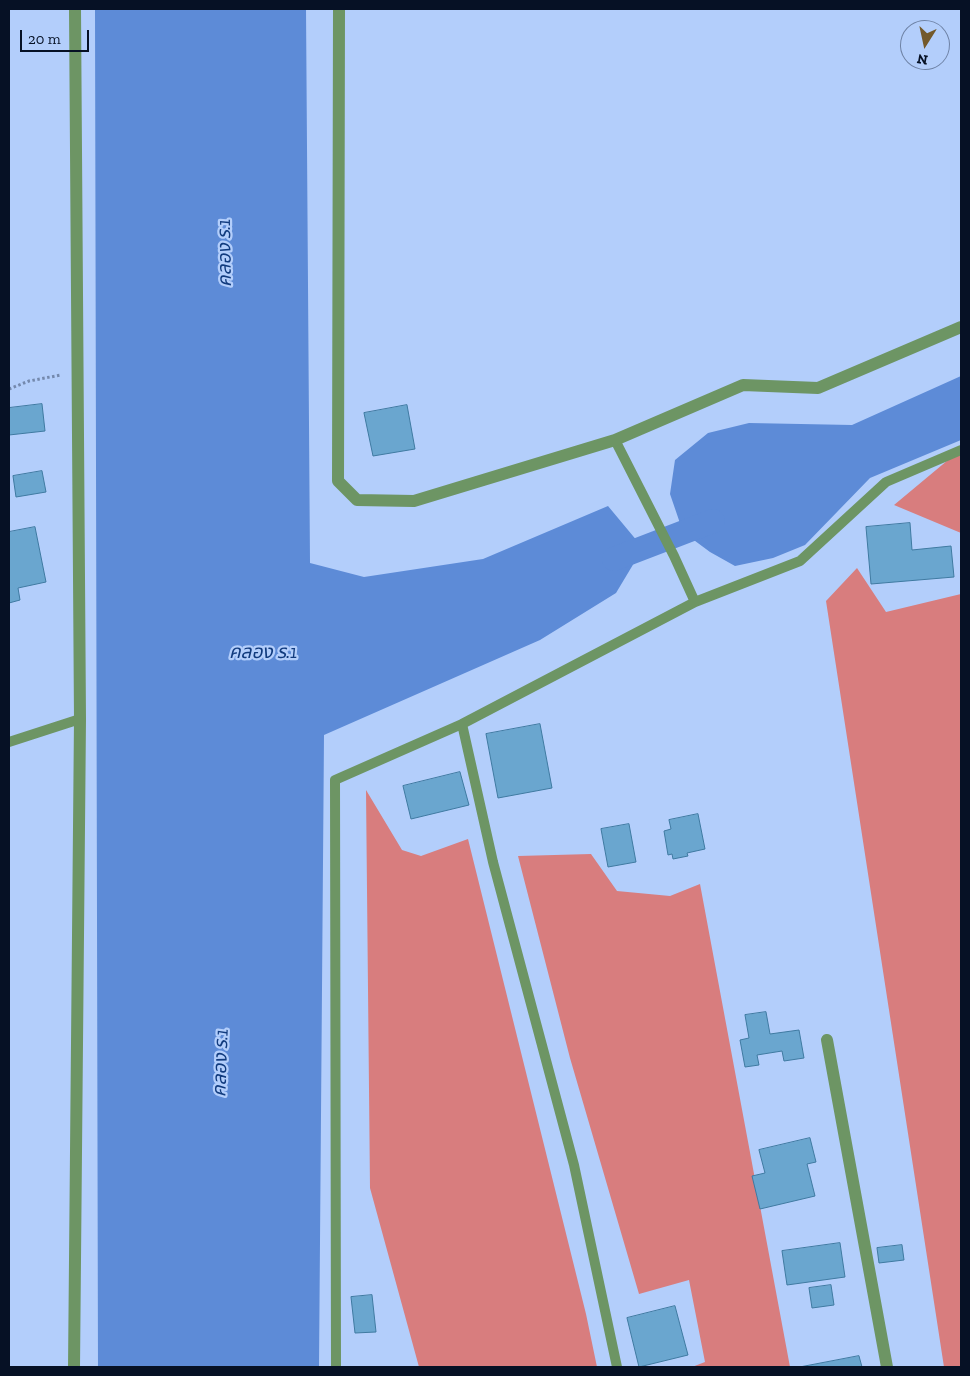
<!DOCTYPE html>
<html>
<head>
<meta charset="utf-8">
<style>
	body { margin:0 }
	#map { position:relative; width:970px; height:1376px; overflow:hidden; background:#b3cefb; font-family:"Zilla Slab",serif }
	canvas { display:block }
	.frame { position:absolute; inset:0; border:10px solid #061125; pointer-events:none }
	.north { position:absolute; left:900px; top:20px; width:50px; height:50px; box-sizing:border-box; background:#b3cefb; border:1px solid #6e82a5; border-radius:50%; rotate:190deg; font-size:14px; font-weight:700; line-height:20px; text-align:center; color:#061125 }
	.north::after { content:''; display:block; margin:auto; width:18px; height:22px; background:#73592b; clip-path:polygon(50% 0,100% 100%,50% 72%,0 100%) }
	.scale { position:absolute; left:20px; top:30px; width:69px; height:22px; box-sizing:border-box; border:2px solid #061125; border-top:0; padding-left:6px; font-size:15px; line-height:18px; white-space:nowrap; color:#061125; -webkit-text-stroke:4px #b3cefb; paint-order:stroke }
</style>
</head>
<body>
<div id="map">
<canvas width="970" height="1376"></canvas>
<div class="frame"></div>
<div class="north">N</div>
<div class="scale">20 m</div>
</div>
<script>
const ctx = document.querySelector('canvas').getContext('2d');
ctx.lineJoin = 'round';
function paint(path, color) {
  ctx.fillStyle = color;
  ctx.fill(path, 'evenodd');
}
function trace(path, color, width, dash) {
  ctx.strokeStyle = color;
  ctx.lineWidth = width;
  ctx.lineCap = dash ? 'butt' : 'round';
  ctx.setLineDash(dash || []);
  ctx.stroke(path);
}
function write(font, color, halo, rows, align = 'center') {
  ctx.font = font + ' "Zilla Slab","Noto Sans Thai",serif';
  ctx.lineWidth = 4.5;
  ctx.setLineDash([]);
  ctx.textBaseline = 'middle';
  ctx.strokeStyle = halo;
  ctx.fillStyle = color;
  for (const [text, x, y, turn = 0] of rows) {
    ctx.save();
    ctx.translate(x, y);
    ctx.rotate((+turn || 0) * Math.PI / 180);
    ctx.textAlign = isNaN(turn) ? turn : align;
    if (halo) ctx.strokeText(text, 0, 0);
    ctx.fillText(text, 0, 0);
    ctx.restore();
  }
}
paint(new Path2D(`
	M960,450L961,533L894,505Z
	M857,568L886,612L961,594V1367H944L826,601Z
	M366,790L402,850L421,856L468,839L586,1314L597,1367H419L370,1188Z
	M591,854L617,891L670,896L700,884L790,1367H692L705,1362L689,1280L639,1294L570,1058L518,856Z`), '#d87d7e');
paint(new Path2D(`
	M95,9H306L310,563L364,577L483,559L608,506L643,548L616,593L540,640L324,735L319,1367H98Z
	M961,376V440L870,478L805,545L773,558L735,566L710,552L683,532L670,494L675,460L708,433L749,423L852,425Z`), '#5d8bd7');
trace(new Path2D(`
	M614,559L713,521`), '#5d8bd7', 24);
const building = new Path2D(`
	M42,404L45,431L9,435V408Z
	M407,405L415,449L373,456L364,413Z
	M42,471L46,492L16,497L13,476Z
	M910,523L912,550L951,546L954,577L871,584L866,527Z
	M35,527L46,582L18,588L20,600L9,603V532Z
	M540,724L552,788L498,798L486,734Z
	M460,772L469,805L411,819L403,786Z
	M698,814L705,849L687,853L688,856L673,859L672,854L668,855L664,831L671,829L669,820Z
	M629,824L636,862L608,867L601,829Z
	M766,1012L770,1034L799,1030L804,1058L784,1061L782,1051L757,1055L759,1065L745,1067L740,1040L749,1038L745,1015Z
	M810,1138L816,1162L807,1164L815,1196L760,1209L752,1176L765,1173L759,1150Z
	M840,1243L845,1277L787,1285L782,1251Z
	M902,1245L904,1260L879,1263L877,1248Z
	M831,1285L834,1305L812,1308L809,1288Z
	M372,1295L376,1332L355,1333L351,1297Z
	M675,1306L688,1355L639,1367L627,1318Z
	M859,1356L862,1367H800Z`);
paint(building, '#6aa6cf');
trace(building, '#3f7aa1', 1);
trace(new Path2D(`
	M9,389L29,381L61,375`), '#7489ad', 3, [2.5, 2.5]);
trace(new Path2D(`
	M695,602L800,561L886,482L961,450
	M462,724L493,862L574,1165L617,1367
	M9,742L80,719
	M336,1367L335,780L462,724L695,602L674,556L615,440`), '#6d9564', 10);
trace(new Path2D(`
	M339,9L338,481L357,500L414,501L615,440L743,385L818,388L961,327
	M827,1040L887,1367
	M74,1367L80,719L75,9`), '#6d9564', 12);
write('italic 19px', '#113b7e', '#b3cefb', [
	["คลอง ร.1",225,253,-91],
	["คลอง ร.1",263,653],
	["คลอง ร.1",221,1063,-88]
]);
</script>
</body>
</html>
